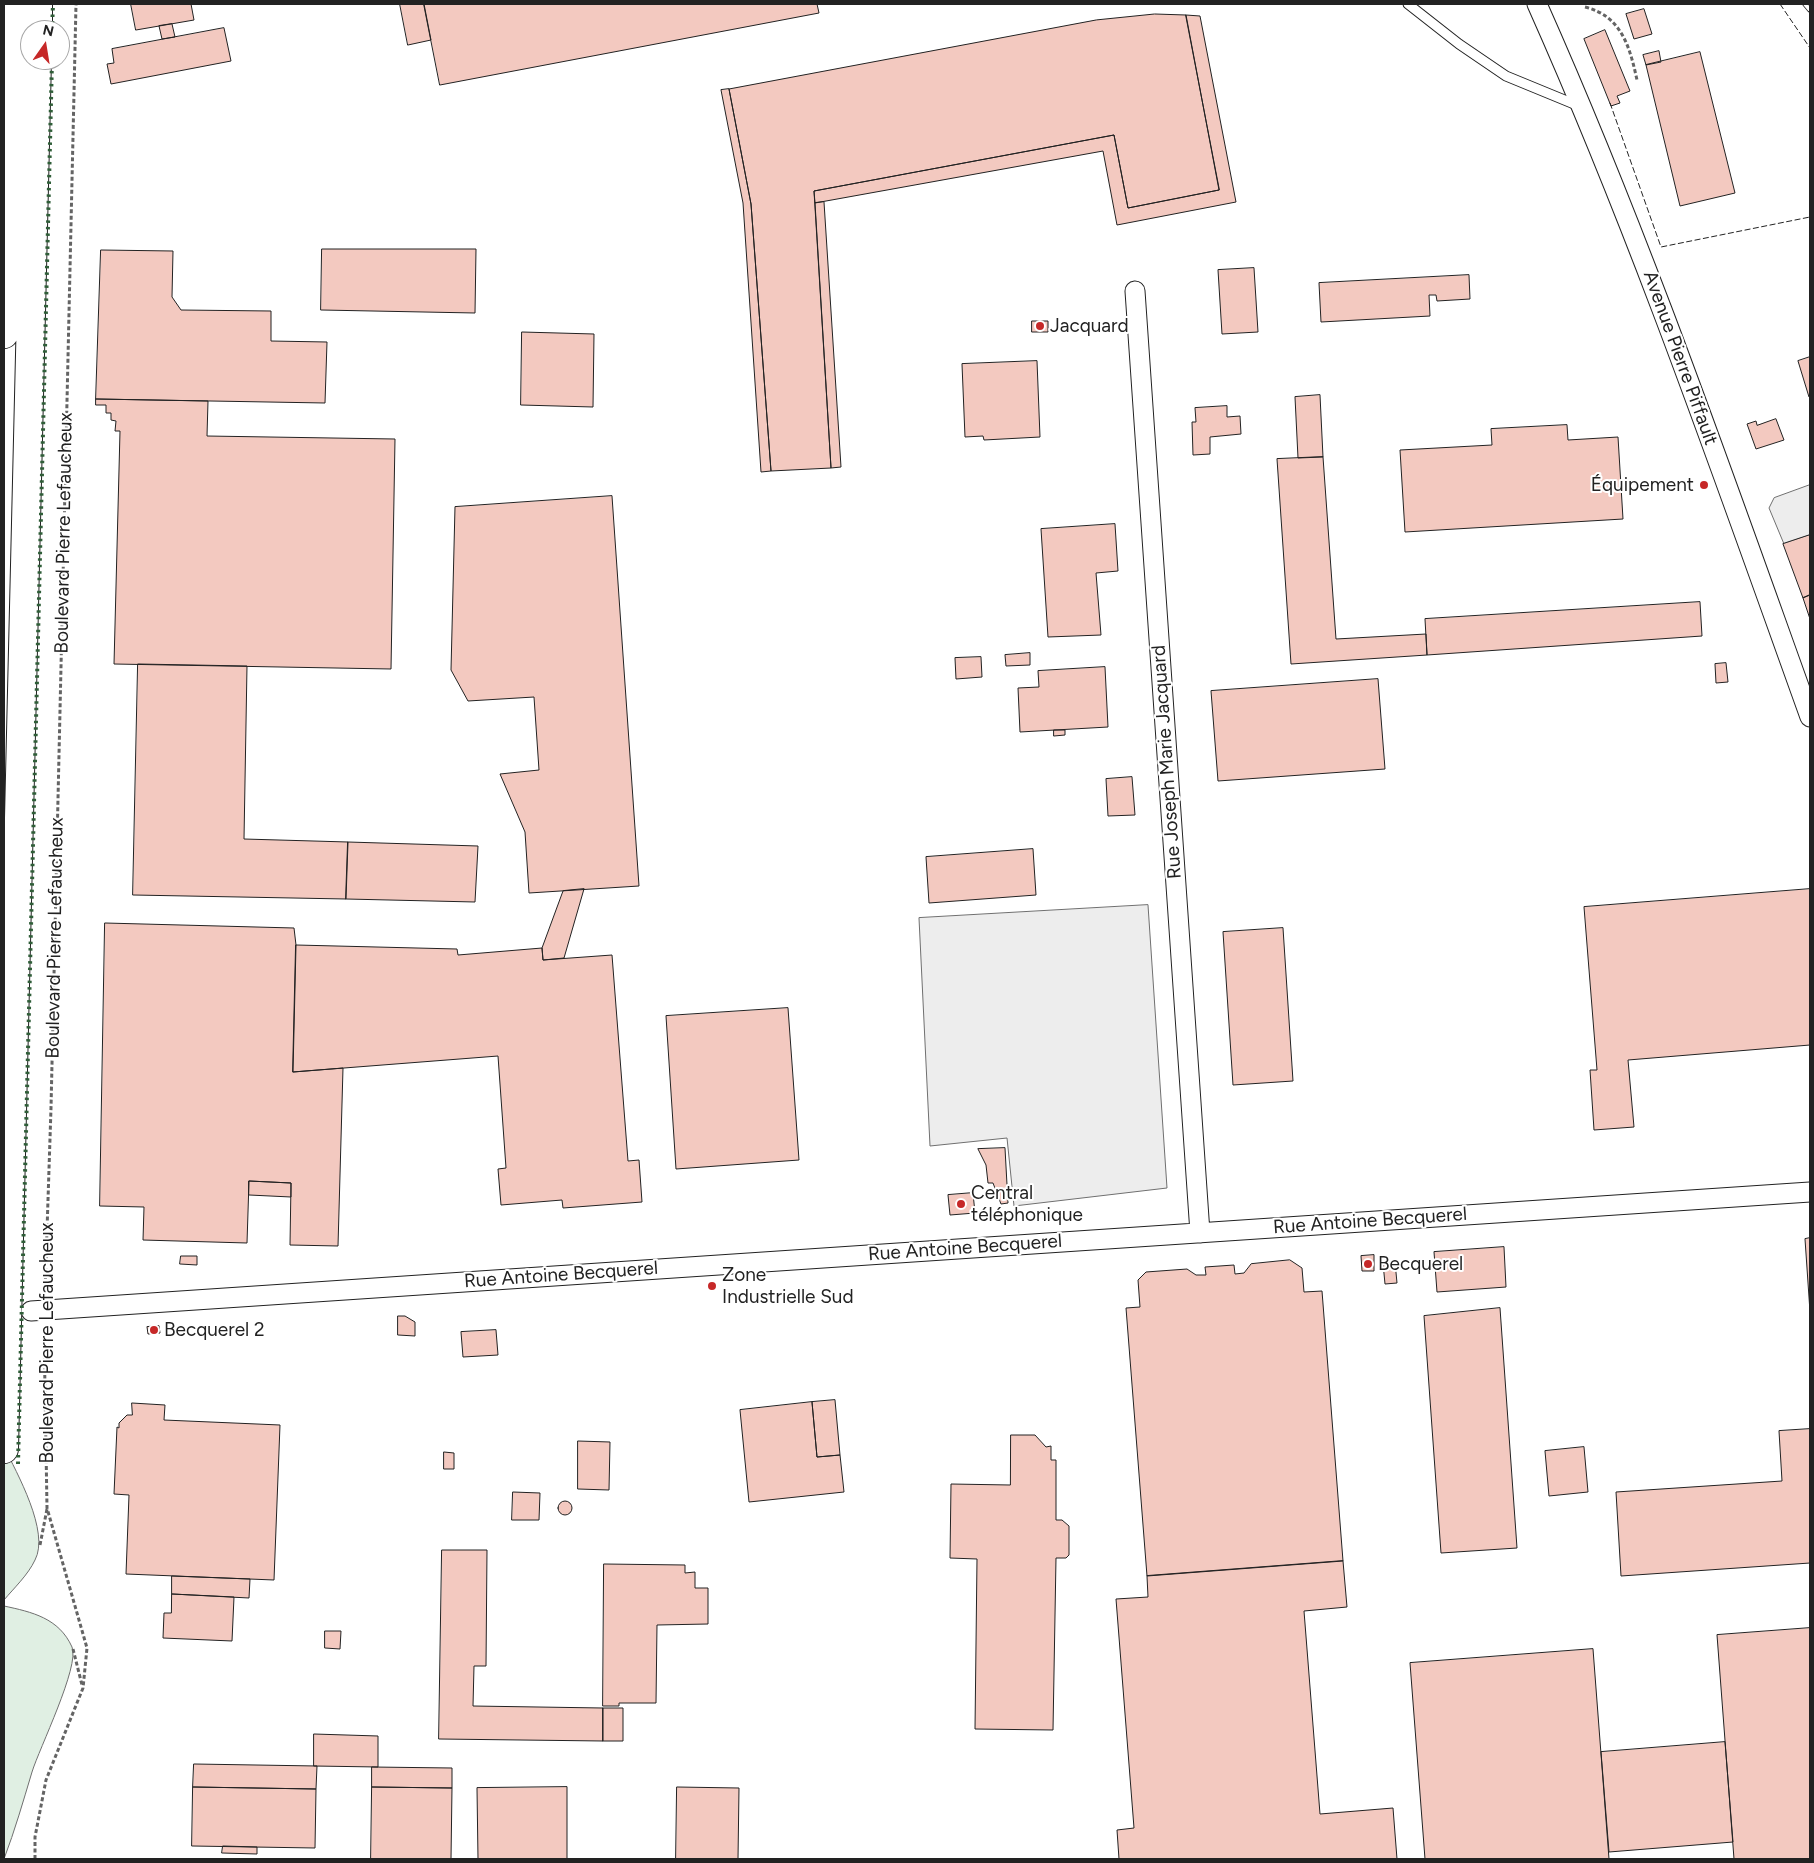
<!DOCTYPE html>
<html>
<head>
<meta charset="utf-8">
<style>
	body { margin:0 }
	#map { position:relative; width:1814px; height:1863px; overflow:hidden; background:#fff; font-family:Figtree,sans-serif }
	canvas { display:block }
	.frame { position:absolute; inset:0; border:5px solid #222; pointer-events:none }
	.north { position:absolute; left:20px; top:20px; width:50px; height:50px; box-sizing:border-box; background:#fff; border:1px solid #a7a7a7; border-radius:50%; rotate:13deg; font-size:14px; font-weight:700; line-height:20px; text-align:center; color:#222 }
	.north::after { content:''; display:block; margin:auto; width:18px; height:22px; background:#c62828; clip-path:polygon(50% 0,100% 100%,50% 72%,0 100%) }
</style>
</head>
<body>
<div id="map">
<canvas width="1814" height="1863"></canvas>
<div class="frame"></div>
<div class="north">N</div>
</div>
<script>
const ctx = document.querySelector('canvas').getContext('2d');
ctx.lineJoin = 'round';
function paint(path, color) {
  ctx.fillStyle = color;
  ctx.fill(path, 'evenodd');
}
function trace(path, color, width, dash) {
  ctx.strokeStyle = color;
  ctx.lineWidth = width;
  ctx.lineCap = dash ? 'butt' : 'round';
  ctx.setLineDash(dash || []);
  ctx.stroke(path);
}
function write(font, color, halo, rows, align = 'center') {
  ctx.font = font + ' Figtree,sans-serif';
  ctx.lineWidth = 4;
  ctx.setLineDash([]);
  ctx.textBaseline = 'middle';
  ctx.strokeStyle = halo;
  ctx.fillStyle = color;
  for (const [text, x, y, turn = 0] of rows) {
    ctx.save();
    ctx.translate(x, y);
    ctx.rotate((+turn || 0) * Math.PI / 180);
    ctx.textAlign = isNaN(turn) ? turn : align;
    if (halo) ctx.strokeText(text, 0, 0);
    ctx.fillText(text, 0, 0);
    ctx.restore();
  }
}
const green = new Path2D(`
	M4,1447C17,1473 50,1532 35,1560C28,1575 14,1588 4,1600Z
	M4,1606C32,1612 59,1618 72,1647C80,1666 39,1749 32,1772C23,1802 15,1830 4,1859Z`);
paint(green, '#e0efe3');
trace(green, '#6f6f6f', 1);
const parking = new Path2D(`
	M1810,485V535L1784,544L1769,508L1774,498Z
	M1148,905L1167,1188L1014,1206L1007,1138L930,1146L919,918Z`);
paint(parking, '#ededed');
trace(parking, '#6f6f6f', 1);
const building = new Path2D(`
	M131,4H191L194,20L136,30Z
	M400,4H424L431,40L408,45Z
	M424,4H817L819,13L440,85Z
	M1644,9L1652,34L1634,39L1626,14Z
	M1155,14L1186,15L1219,190L1128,208L1114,135L814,191L831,468L771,471L751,204L729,89L1096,20Z
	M1186,15L1200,16L1236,202L1117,225L1103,151L815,203L814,191L1114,135L1128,208L1219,190Z
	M172,24L175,37L162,39L159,26Z
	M224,28L231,61L111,84L107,64L114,63L112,49Z
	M1605,30L1630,91L1617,96L1620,103L1611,106L1584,39Z
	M1659,51L1661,62L1646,65L1643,55Z
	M1700,52L1735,193L1680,206L1646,65Z
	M729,89L751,204L771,471L761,472L743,203L721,90Z
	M824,202L841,467L831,468L815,203Z
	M322,249H476L475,313L321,310Z
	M101,250L173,251L172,297L181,310L271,311V341L327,342L325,403L96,399Z
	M1254,268L1258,332L1222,334L1218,270Z
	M1469,275L1470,299L1437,301L1436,295H1429L1430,316L1321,322L1319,283Z
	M1032,321H1048V332H1032Z
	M522,332L594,334L593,407L521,405Z
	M1810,357V396L1809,397L1798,361Z
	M1037,361L1040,437L984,440L983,436L965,437L962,364Z
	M1320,395L1323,457L1298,458L1295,397Z
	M96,399L208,401L207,436L395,439L391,669L114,664L120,431H115L116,421L111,420V413H106V405H96Z
	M1227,406V417L1240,416L1241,434L1210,437V454L1193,455L1192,422H1196L1195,408Z
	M1776,419L1784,440L1756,449L1747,424L1756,421L1757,425Z
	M1567,425L1568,440L1618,437L1623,519L1405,532L1400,450L1492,445L1491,429Z
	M1323,457L1336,639L1426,634L1427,655L1291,664L1277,459Z
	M612,496L639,886L529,893L525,832L500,774L539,770L534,697L468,701L451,670L455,507Z
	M1115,524L1118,571L1096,573L1101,635L1048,637L1041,529Z
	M1810,535V595L1803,598L1783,544Z
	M1810,595V619L1803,598Z
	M1700,602L1702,636L1427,655L1425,619Z
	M1030,653V665L1006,666L1005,655Z
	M981,657L982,677L956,679L955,658Z
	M1726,663L1728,682L1716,683L1715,664Z
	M138,664L247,666L244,839L348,842L346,899L133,895Z
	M1105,667L1108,727L1020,732L1018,688L1039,687L1038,671Z
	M1378,679L1385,769L1218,781L1211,691Z
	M1054,730H1065V735L1054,736Z
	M1132,777L1135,815L1108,816L1106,779Z
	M348,842L478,846L475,902L346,899Z
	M1033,849L1036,895L929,903L926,857Z
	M584,889L564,958L543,960L542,948L563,891Z
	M1810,889V1045L1628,1060L1634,1127L1594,1130L1590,1070H1597L1584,907Z
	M105,923L294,928L296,945L293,1072L343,1068L338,1246L290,1245L291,1183L249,1181L247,1243L143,1240L144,1207L100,1206Z
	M1283,928L1293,1081L1233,1085L1223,932Z
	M296,945L457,949L458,955L542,948L543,960L612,955L628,1161L639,1160L642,1202L563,1208L562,1200L501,1205L498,1169L506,1168L498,1056L293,1072Z
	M788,1008L799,1160L676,1169L666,1016Z
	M1005,1148L1008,1203L1001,1204L993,1183H988L986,1165L978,1149Z
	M249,1181L291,1183V1197L249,1195Z
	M973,1193L975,1213L950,1215L948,1195Z
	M1810,1238V1312L1805,1239Z
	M1504,1247L1506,1287L1437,1292L1434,1252Z
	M1374,1255V1271H1362L1361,1256Z
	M181,1256H197V1265L180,1264Z
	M1290,1260L1302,1268L1304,1292L1322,1291L1343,1561L1147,1576L1126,1308L1140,1307L1138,1280L1146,1272L1187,1269L1196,1275H1206L1205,1267L1234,1265L1235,1274L1244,1273L1251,1264Z
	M1395,1262L1397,1283L1385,1284L1383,1263Z
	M1500,1308L1517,1548L1441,1553L1424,1316Z
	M398,1316H405L415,1322V1336L398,1335Z
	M159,1326L160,1333L148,1334L147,1327Z
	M496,1330L498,1355L463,1357L461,1332Z
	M835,1400L840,1455L817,1457L812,1402Z
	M812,1402L817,1457L840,1455L844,1492L749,1502L740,1410Z
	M132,1403L165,1405L164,1420L280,1425L274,1580L126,1574L129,1495L114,1494L117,1427L119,1428V1423L127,1415H132Z
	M1810,1429V1563L1621,1576L1616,1492L1782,1481L1779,1431Z
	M1011,1435H1035L1046,1447L1051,1446V1460H1056V1520H1062L1069,1526V1555L1066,1558H1056L1053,1730L975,1729L977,1559L950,1558L951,1484L1010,1485Z
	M578,1441L610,1442L609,1490L578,1489Z
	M1584,1447L1588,1492L1549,1496L1545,1451Z
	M444,1452L454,1453V1469H444Z
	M513,1492L540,1493L539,1520H512Z
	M558 1508a7 7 0 1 1 14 0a7 7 0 1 1-14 0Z
	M442,1550H487L486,1666H474L473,1706L603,1708V1741L439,1739Z
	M1343,1561L1347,1607L1304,1611L1320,1814L1393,1808L1397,1859H1119L1117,1830L1134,1828L1116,1599L1148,1597L1147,1576Z
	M604,1564L685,1565V1573L695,1572V1588H708V1624L657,1625L656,1703H619V1706H603Z
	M172,1576L250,1579L249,1598L172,1594Z
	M172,1594L234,1597L232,1641L163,1638L164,1613H171Z
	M1810,1628V1859H1734L1717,1635Z
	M325,1631H341L340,1649L325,1648Z
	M1593,1649L1609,1859H1425L1410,1663Z
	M603,1708H623V1741H603Z
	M314,1734L378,1736V1767L314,1766Z
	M1725,1742L1733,1842L1609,1852L1601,1752Z
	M194,1764L317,1766L316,1789L193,1787Z
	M372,1767L452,1768V1788L372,1787Z
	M193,1787L316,1789L315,1848L192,1846Z
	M372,1787L452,1788L451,1859H371Z
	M567,1787V1859H478L477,1788Z
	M677,1787L739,1788L738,1859H676Z
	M223,1846L257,1847V1854L222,1853Z`);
paint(building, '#f3c9c0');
trace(building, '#222', 1);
const lane = new Path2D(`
	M1408,4L1459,44L1506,76L1579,106`);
const street = new Path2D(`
	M1537,4C1641,237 1724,478 1810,717
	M1135,291L1200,1233
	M31,1311L1810,1192`);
const primary = new Path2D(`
	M38,30V4
	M4,334L12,4
	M4,1449L37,60`);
trace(lane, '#222', 11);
trace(street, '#222', 21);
trace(primary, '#222', 30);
trace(new Path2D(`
	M1585,7C1622,16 1630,48 1637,80
	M45,1292L51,1108L76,4
	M40,1545L47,1509
	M73,1649L82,1685
	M35,1859V1837L46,1780L83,1688L87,1648L47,1508L44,1329`), '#646464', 3, [4, 2.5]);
trace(lane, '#fff', 9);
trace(street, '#fff', 19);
trace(primary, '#fff', 28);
const rail = new Path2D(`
	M1805,4L1810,10`);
trace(rail, '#222', 5.5);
trace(rail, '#fff', 4, [11]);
trace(new Path2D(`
	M52,30L53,4
	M18,1464L52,60`), '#2f5e38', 4, [2.5, 4]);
trace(new Path2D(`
	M1780,4L1810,48
	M1610,103L1661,247L1810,217`), '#222', 1, [6, 2.5]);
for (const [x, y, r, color] of [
	[1040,326,5,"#c62828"],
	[1704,485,5,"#c62828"],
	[961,1204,5,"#c62828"],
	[1368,1264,5,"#c62828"],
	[712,1286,5,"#c62828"],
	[154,1330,5,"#c62828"]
]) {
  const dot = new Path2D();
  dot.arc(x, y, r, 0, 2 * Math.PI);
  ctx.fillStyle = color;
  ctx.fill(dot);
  trace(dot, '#fff', 2);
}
write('19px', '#222', '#fff', [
	["Jacquard",1050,326],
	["Équipement",1694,485,"right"],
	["Central",971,1193],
	["téléphonique",971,1215],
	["Becquerel",1378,1264],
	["Zone",722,1275],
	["Industrielle Sud",722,1297],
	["Becquerel 2",164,1330]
], 'left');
write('19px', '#222', '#fff', [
	["Avenue Pierre Piffault",1680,358,70],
	["Boulevard Pierre Lefaucheux",64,533,-89],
	["Rue Joseph Marie Jacquard",1167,762,-94],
	["Boulevard Pierre Lefaucheux",55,938,-89],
	["Rue Antoine Becquerel",1370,1221,-4],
	["Rue Antoine Becquerel",965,1248,-4],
	["Rue Antoine Becquerel",561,1275,-4],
	["Boulevard Pierre Lefaucheux",47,1343,-90]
]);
</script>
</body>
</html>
